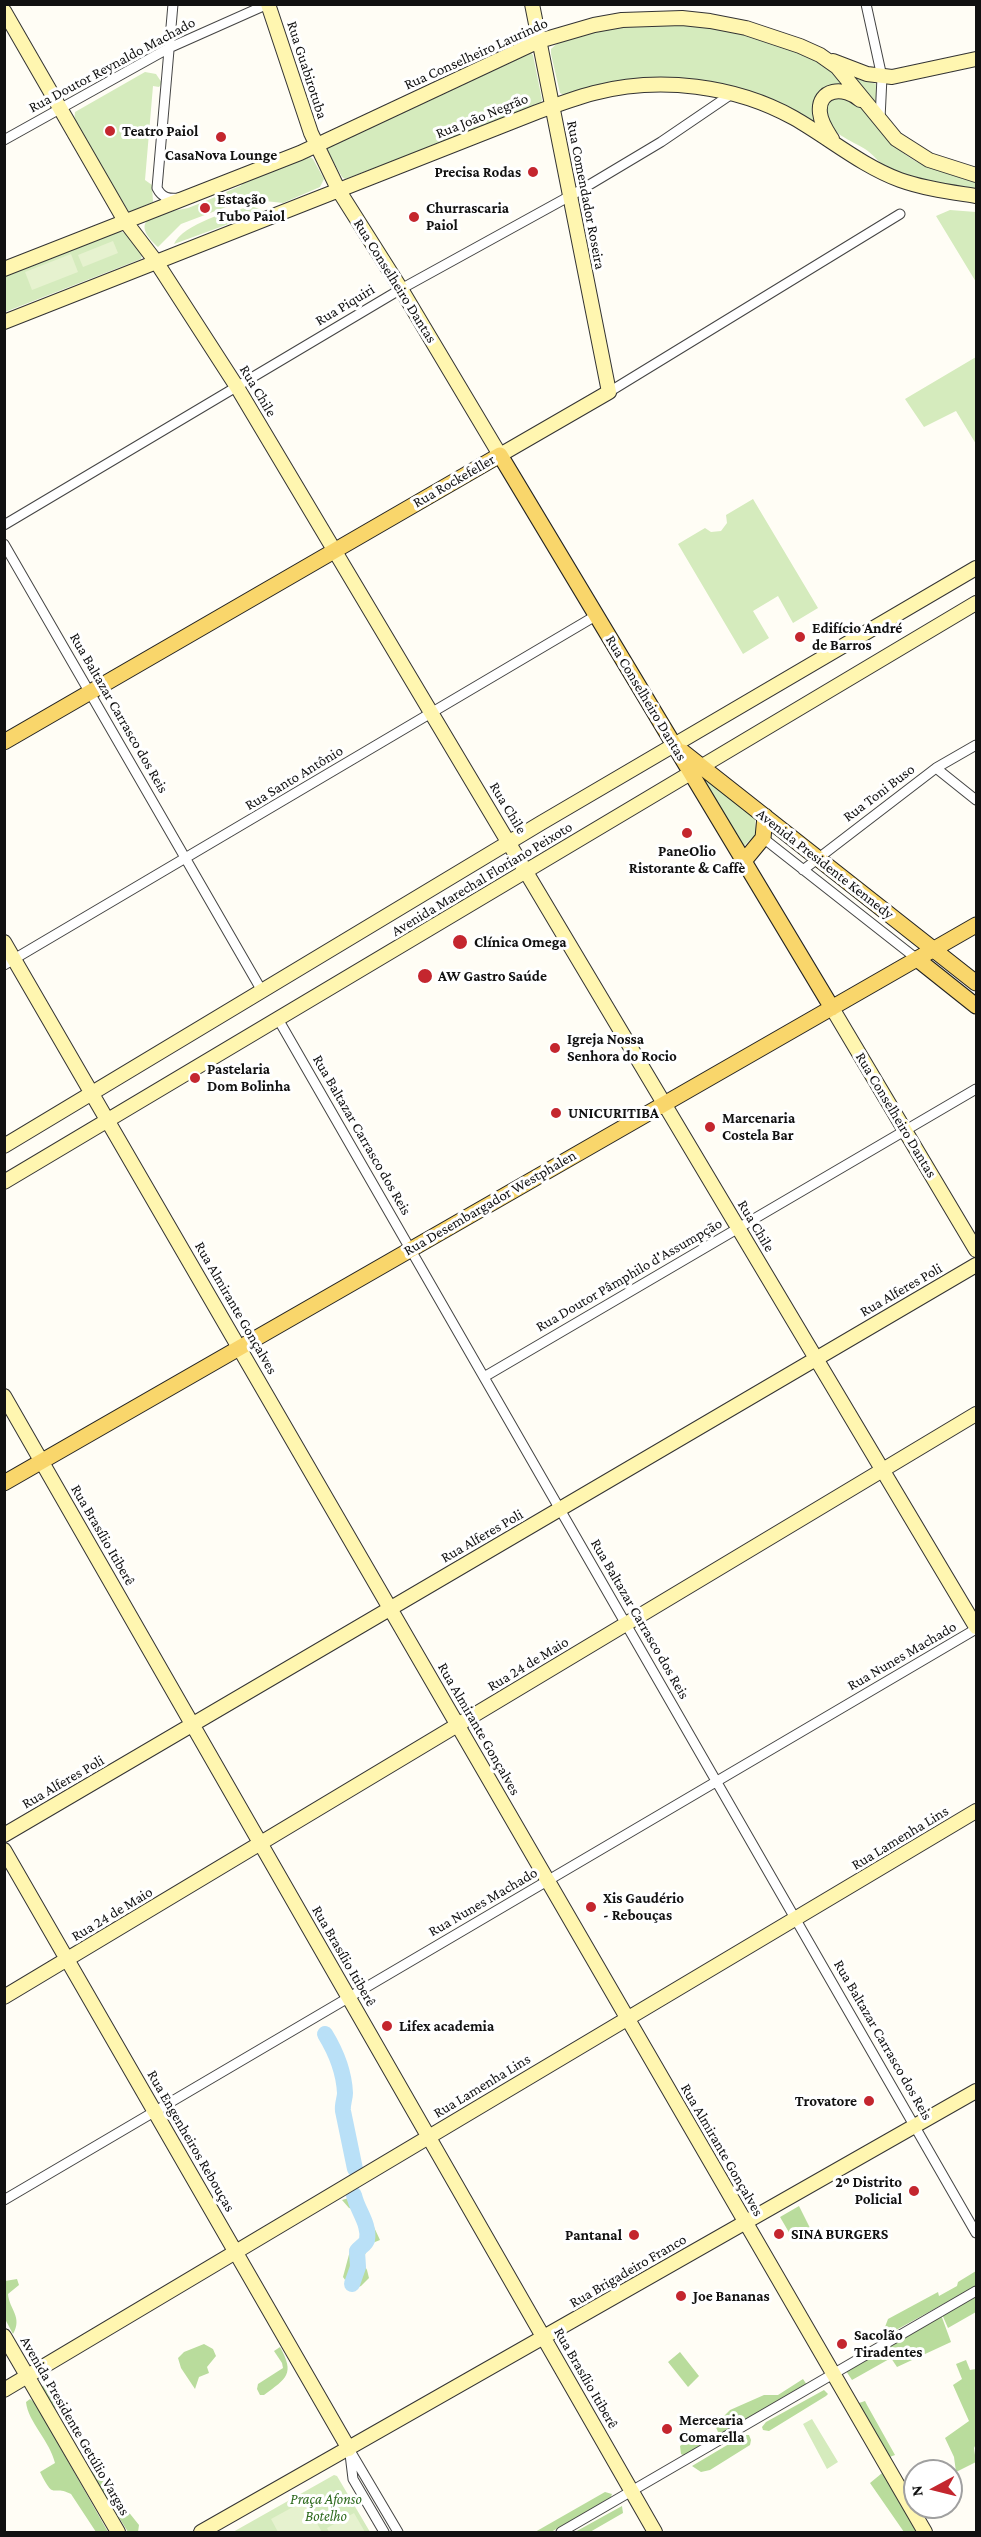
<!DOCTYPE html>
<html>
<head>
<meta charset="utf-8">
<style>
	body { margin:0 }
	#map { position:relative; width:981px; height:2537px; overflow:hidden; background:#fffdf5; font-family:"Crimson Pro",serif }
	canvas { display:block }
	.frame { position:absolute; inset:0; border:6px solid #111; pointer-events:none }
	.north { position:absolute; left:903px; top:2459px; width:60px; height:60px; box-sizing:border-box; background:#fff; border:2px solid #a0a0a0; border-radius:50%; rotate:263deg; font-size:16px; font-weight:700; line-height:24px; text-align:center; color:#111 }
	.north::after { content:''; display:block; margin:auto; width:21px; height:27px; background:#c4262e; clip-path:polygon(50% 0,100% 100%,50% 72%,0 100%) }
</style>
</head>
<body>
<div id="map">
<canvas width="981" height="2537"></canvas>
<div class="frame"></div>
<div class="north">N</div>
</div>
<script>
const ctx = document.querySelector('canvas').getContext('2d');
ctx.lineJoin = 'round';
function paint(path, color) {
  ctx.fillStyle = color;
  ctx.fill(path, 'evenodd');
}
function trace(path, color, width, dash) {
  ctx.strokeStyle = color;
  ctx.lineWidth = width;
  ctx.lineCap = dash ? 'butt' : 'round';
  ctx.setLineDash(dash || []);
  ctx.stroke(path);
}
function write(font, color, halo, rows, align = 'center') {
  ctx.font = font + ' "Crimson Pro",serif';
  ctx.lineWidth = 6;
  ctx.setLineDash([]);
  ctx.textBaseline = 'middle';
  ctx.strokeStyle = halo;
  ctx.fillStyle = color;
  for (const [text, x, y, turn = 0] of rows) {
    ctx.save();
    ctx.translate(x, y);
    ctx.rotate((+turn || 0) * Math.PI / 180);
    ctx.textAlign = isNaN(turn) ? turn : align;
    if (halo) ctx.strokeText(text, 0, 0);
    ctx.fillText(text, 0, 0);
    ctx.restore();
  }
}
paint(new Path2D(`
	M653,24C671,24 690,24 708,26C737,29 832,55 842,83C823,91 811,100 814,123L710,82L564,95L560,93L551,54V49C567,31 628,26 653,24Z
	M531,53L533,55L542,100L539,106L345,179L342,177L328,152V147Z
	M145,72L156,74L162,83L159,87L153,86L145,180L152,185L153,202L129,212L74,121L75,112Z
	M853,75L876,84V104L853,77Z
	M834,97L854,99C875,124 895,154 926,166C942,173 960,175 976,180V190C947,185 913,182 886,167C878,162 873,154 865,149C845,137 827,133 825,108Z
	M310,157L313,159L324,179L320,187L283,203L247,199L181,224L158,247C152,242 138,228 148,220C158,211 175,211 188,208C205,202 223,193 240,186L247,180Z
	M254,207L264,211L174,244C182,225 233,208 254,207Z
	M950,210L976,212V282L936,216Z
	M117,231L126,233L142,255L141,259L5,312V275Z
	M976,357V444L956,411L924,427L905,399Z
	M753,499L818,608L793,623L778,596L753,611L769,638L743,654L678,544L705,528L711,532L721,531L727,523L726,515Z
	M704,776L755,816L756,834L742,848L700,779Z
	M812,2419L838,2462L827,2469L803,2424Z
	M334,2475L337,2476L370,2532H233Z`), '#d5ebbd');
paint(new Path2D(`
	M359,2195L380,2240L370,2244L362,2261L367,2270L369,2278L361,2286L352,2290L343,2277L351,2247L363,2237L356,2210L349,2208L342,2200Z
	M799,2206L812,2232L794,2241L780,2217Z
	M976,2271V2286L887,2335L885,2327L888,2319L938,2292L939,2296L957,2286L958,2282Z
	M17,2279L19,2285L8,2294C9,2309 23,2317 13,2334L5,2319V2281Z
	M976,2292V2312L948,2328L941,2312Z
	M940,2312L951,2342L897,2367L891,2358L852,2380L844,2368Z
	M204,2344L213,2349L216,2356L207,2367L209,2373L199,2377L195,2389L181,2368L178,2358L184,2352Z
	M280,2347C295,2374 287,2378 264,2395H260L257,2389L258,2384L283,2368L282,2363L274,2351Z
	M680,2352L699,2376L688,2387L668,2362Z
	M966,2360L970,2370L976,2369V2444L974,2448L976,2462L956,2472L954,2457L945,2438L969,2421L953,2385L962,2379L956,2364Z
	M803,2379L807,2385L724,2432H718L715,2425L730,2410L764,2395H778Z
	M47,2383H54L66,2402L60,2407L52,2408L41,2387Z
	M824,2390L828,2394L826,2396L769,2431L763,2430L762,2427L766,2422Z
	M30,2399L35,2403L108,2532H96L71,2494C51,2484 55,2502 40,2472L55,2463C50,2441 28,2422 26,2402Z
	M865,2401L867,2405L895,2455L887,2458L856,2404Z
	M744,2435H749L751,2440L750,2445L710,2470L701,2472L692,2466Z
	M690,2438L697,2439L703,2446L685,2456L681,2454L680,2446Z
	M99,2466L117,2491L116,2498H107L91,2472Z
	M887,2469L923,2532H904L870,2483Z
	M605,2492L612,2494L610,2499L551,2532H535Z
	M123,2505L139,2525L138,2532H128L115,2511Z
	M622,2506L623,2513L590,2532H575Z`), '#b9dc9c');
paint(new Path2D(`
	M113,241L118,253L83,267L78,255Z
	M71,254L78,272L32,290L25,272Z
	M304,2501L322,2532H278L271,2519Z
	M354,2513L365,2532H329L327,2528Z`), '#e6f2cf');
trace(new Path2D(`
	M325,2034C336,2052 344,2071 345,2093C345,2099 342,2104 343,2111L355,2169
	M352,2284L358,2267L357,2251C360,2247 366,2244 367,2240C370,2224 357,2210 354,2195`), '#b9e0f7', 16);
const street = new Path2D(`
	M173,4L157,188C162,198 169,199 179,198
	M866,4L882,77L880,119
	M4,140L169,48L268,4
	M609,392L900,214
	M4,525L401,289L579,191L661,142L733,93
	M4,544L262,991
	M936,768L976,800
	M763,838L917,959
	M803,870L936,768L976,745
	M4,965L597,615
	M278,1019L976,2233
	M484,1377L976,1089
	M4,2200L976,1629
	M349,2449L398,2532
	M350,2454L353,2479L384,2532
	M561,2532L976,2291`);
const secondary = new Path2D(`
	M268,4L311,133L339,191L401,289L500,455L609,392L532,4
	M4,11L125,221L157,263L237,387L976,1627
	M833,61L867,74L892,77L976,59
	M832,139C827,131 821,123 820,113C817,88 845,86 860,100
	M4,269L300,153L539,41L594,25L622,20L682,18L710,21L746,28L800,46L820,55L837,67L896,139L929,160L976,175
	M4,322L537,112C556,105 575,98 594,93C659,76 735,85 794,118C829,138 862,166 900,180C925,189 951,192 976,196
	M4,942L925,2532
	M832,1008L976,1250
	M4,1146L541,823L976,568
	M4,1182L976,603
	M4,1396L655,2532
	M4,1835L976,1265
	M4,1850L349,2449
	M4,1997L976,1414
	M4,2336L118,2532
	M4,2390L976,1811
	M201,2532L976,2091`);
const primary = new Path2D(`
	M4,742L500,455L832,1008
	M683,752L976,983
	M744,861L763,838L765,816
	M917,959L976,1006
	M4,1483L976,925`);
trace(street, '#444', 11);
trace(secondary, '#333', 16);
trace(primary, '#222', 17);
trace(street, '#fff', 9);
trace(secondary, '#fff6b0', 14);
trace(primary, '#f9d66b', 15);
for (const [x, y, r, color] of [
	[110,131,6,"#c4262e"],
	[221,137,6,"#c4262e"],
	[533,172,6,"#c4262e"],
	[205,208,6,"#c4262e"],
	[414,217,6,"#c4262e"],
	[800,637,6,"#c4262e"],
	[687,833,6,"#c4262e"],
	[460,942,8,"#c4262e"],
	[425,976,8,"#c4262e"],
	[555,1048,6,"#c4262e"],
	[195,1078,6,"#c4262e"],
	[556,1113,6,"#c4262e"],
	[710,1127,6,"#c4262e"],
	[591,1907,6,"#c4262e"],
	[387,2026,6,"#c4262e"],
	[869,2101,6,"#c4262e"],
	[914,2191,6,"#c4262e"],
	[779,2234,6,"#c4262e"],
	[634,2235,6,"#c4262e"],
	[681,2296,6,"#c4262e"],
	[842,2344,6,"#c4262e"],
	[667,2429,6,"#c4262e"]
]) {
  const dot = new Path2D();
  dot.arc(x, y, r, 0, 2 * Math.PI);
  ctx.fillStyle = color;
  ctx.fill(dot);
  trace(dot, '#fff', 2);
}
write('15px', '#111', '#fff', [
	["Rua Conselheiro Laurindo",476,54,-24],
	["Rua Doutor Reynaldo Machado",112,65,-28],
	["Rua Guabirotuba",307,70,72],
	["Rua João Negrão",482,116,-22],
	["Rua Comendador Roseira",586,195,79],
	["Rua Conselheiro Dantas",395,281,58],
	["Rua Piquiri",345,305,-31],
	["Rua Chile",258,391,59],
	["Rua Rockefeller",454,481,-30],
	["Rua Conselheiro Dantas",646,698,59],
	["Rua Baltazar Carrasco dos Reis",119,713,60],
	["Rua Santo Antônio",294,778,-31],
	["Rua Toni Buso",879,793,-37],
	["Rua Chile",508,808,59],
	["Avenida Presidente Kennedy",825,864,38],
	["Avenida Marechal Floriano Peixoto",482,879,-31],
	["Rua Conselheiro Dantas",896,1115,59],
	["Rua Baltazar Carrasco dos Reis",362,1135,60],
	["Rua Desembargador Westphalen",490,1203,-30],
	["Rua Chile",756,1226,59],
	["Rua Doutor Pâmphilo d'Assumpção",629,1275,-30],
	["Rua Alferes Poli",901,1290,-30],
	["Rua Almirante Gonçalves",236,1308,60],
	["Rua Brasílio Itiberê",103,1535,60],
	["Rua Alferes Poli",482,1536,-30],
	["Rua Baltazar Carrasco dos Reis",640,1619,60],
	["Rua Nunes Machado",902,1656,-30],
	["Rua 24 de Maio",528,1664,-31],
	["Rua Almirante Gonçalves",479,1729,60],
	["Rua Alferes Poli",63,1782,-30],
	["Rua Lamenha Lins",900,1838,-31],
	["Rua Nunes Machado",483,1902,-30],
	["Rua 24 de Maio",112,1914,-31],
	["Rua Brasílio Itiberê",344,1956,60],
	["Rua Baltazar Carrasco dos Reis",883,2040,60],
	["Rua Lamenha Lins",482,2086,-31],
	["Rua Engenheiros Rebouças",191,2141,60],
	["Rua Almirante Gonçalves",722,2150,60],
	["Rua Brigadeiro Franco",628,2271,-30],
	["Rua Brasílio Itiberê",586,2378,60],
	["Avenida Presidente Getúlio Vargas",75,2426,60]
]);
write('bold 15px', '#111', '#fff', [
	["Teatro Paiol",122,131],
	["CasaNova Lounge",221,155,"center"],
	["Precisa Rodas",521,172,"right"],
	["Estação",217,199],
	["Tubo Paiol",217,216],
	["Churrascaria",426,208],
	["Paiol",426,225],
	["Edifício André",812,628],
	["de Barros",812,645],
	["PaneOlio",687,851,"center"],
	["Ristorante & Caffè",687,868,"center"],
	["Clínica Omega",474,942],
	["AW Gastro Saúde",438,976],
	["Igreja Nossa",567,1039],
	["Senhora do Rocio",567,1056],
	["Pastelaria",207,1069],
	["Dom Bolinha",207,1086],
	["UNICURITIBA",568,1113],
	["Marcenaria",722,1118],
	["Costela Bar",722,1135],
	["Xis Gaudério",603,1898],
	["- Rebouças",603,1915],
	["Lifex academia",399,2026],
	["Trovatore",857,2101,"right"],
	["2º Distrito",902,2182,"right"],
	["Policial",902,2199,"right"],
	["SINA BURGERS",791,2234],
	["Pantanal",622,2235,"right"],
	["Joe Bananas",693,2296],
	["Sacolão",854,2335],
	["Tiradentes",854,2352],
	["Mercearia",679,2420],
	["Comarella",679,2437]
], 'left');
write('italic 15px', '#2f6b1f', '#fff', [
	["Praça Afonso",326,2499],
	["Botelho",326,2516]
]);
</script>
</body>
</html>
